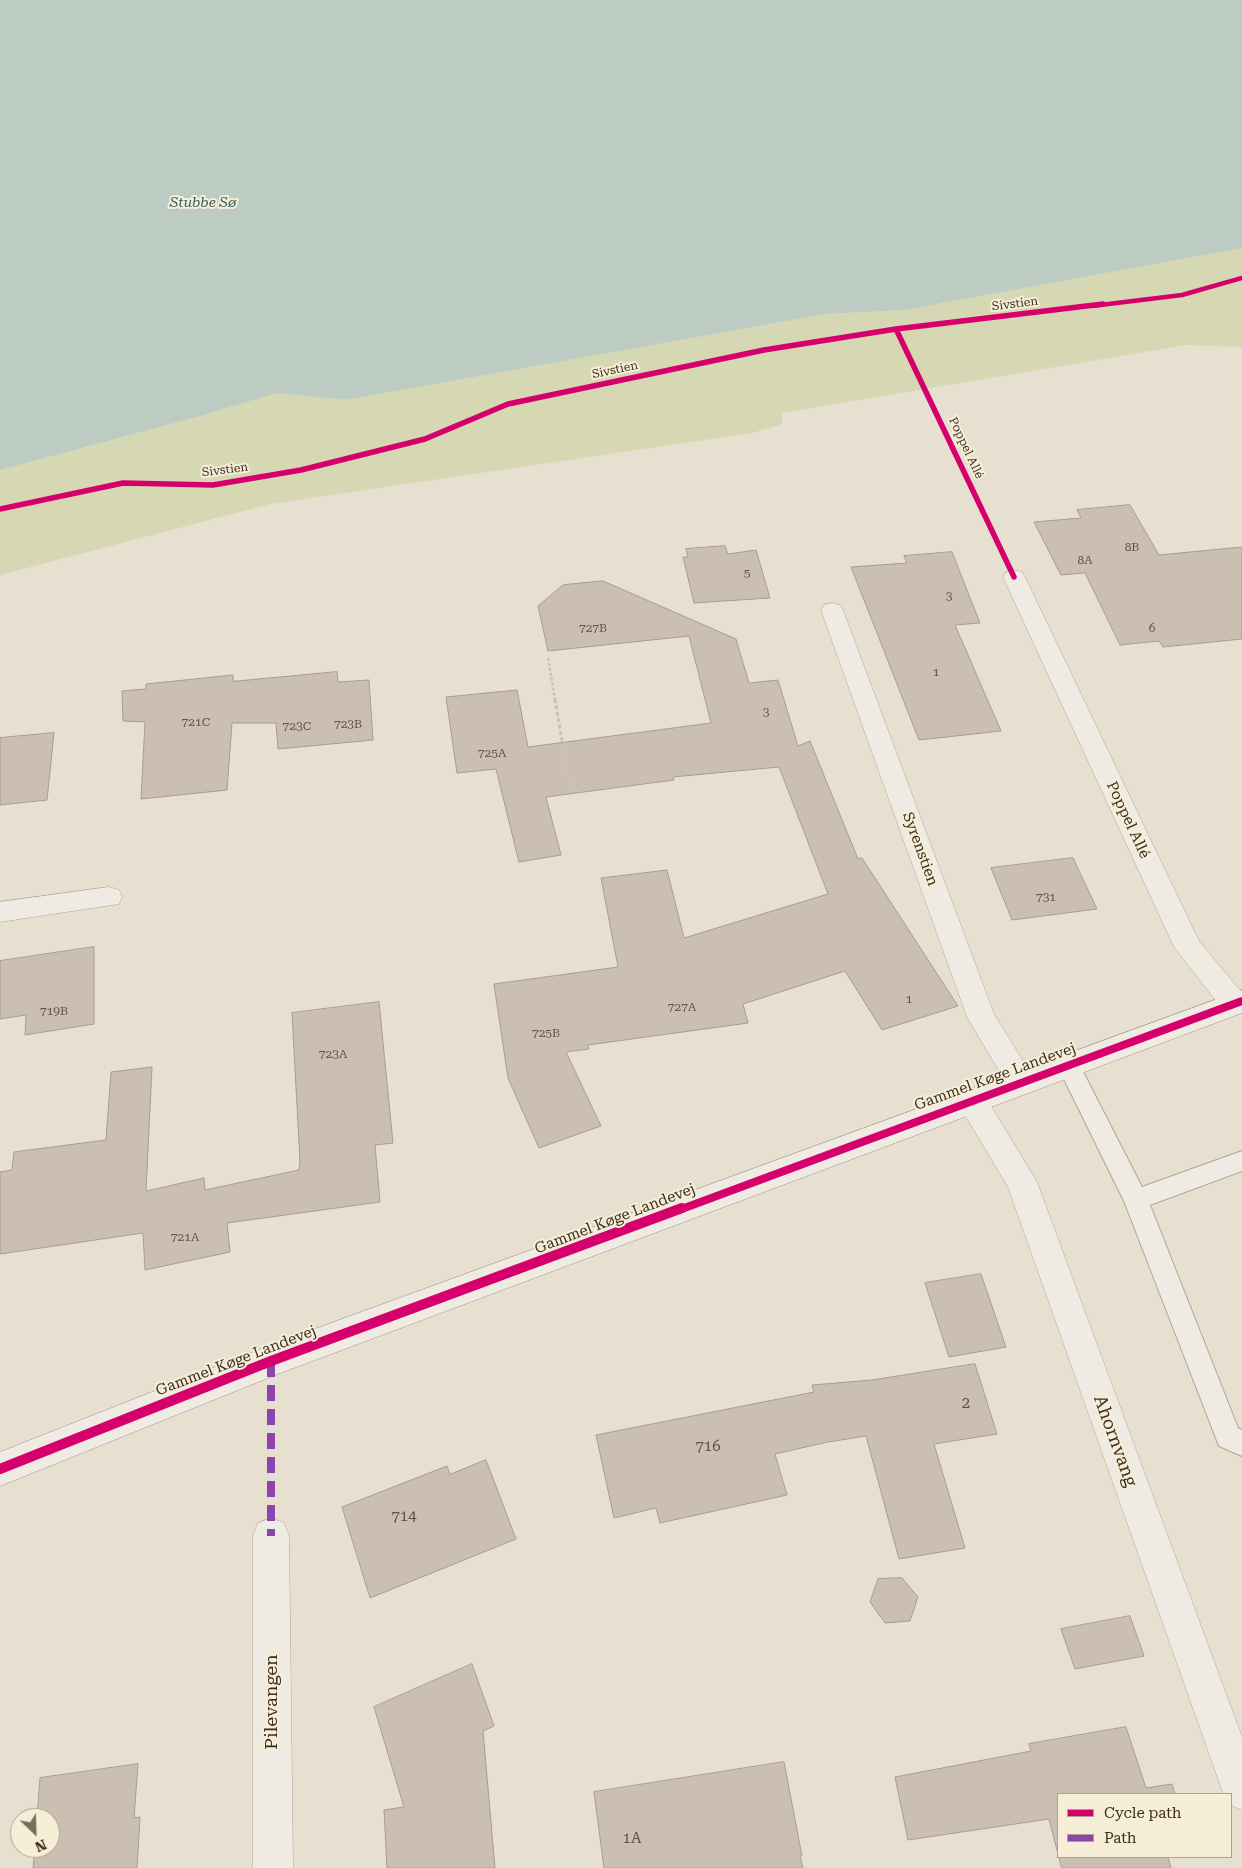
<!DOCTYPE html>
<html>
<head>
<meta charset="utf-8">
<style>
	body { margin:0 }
	#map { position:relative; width:1242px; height:1868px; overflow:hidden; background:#e7e0d1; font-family:"Roboto Serif",serif }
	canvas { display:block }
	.legend { position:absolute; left:1057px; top:1793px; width:175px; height:65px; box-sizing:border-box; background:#f7eed8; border:1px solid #ada18e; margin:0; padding:6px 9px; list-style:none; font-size:15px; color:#3d2e20 }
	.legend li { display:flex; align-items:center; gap:10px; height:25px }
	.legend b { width:25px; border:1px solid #ada18e }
	.north { position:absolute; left:10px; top:1808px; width:50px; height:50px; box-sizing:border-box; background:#f7eed8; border:1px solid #ada18e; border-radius:50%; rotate:156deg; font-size:14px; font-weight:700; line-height:20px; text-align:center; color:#3d2e20 }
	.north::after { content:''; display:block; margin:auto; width:18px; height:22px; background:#786c5e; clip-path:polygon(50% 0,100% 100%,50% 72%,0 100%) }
</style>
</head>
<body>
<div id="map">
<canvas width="1242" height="1868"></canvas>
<ul class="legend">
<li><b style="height:6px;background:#d6006c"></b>Cycle path</li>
<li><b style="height:6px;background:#8e44ad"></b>Path</li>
</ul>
<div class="north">N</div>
</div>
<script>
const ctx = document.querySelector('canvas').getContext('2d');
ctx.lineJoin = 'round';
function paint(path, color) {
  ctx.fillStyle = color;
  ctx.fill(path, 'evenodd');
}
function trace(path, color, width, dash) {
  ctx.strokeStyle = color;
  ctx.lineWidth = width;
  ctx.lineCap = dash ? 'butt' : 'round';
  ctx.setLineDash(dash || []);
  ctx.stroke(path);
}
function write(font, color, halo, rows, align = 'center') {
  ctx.font = font + ' "Roboto Serif",serif';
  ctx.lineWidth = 4;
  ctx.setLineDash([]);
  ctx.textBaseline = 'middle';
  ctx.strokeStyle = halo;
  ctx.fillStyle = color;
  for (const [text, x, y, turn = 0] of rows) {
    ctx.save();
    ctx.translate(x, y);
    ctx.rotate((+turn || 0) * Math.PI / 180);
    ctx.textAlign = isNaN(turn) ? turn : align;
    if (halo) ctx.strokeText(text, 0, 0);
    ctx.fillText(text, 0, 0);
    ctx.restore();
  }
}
paint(new Path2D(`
	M1242,248V347L1186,345L782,413V424L752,433L270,504L0,575V470L197,417L277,393L346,400L826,314L905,310Z`), '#d6d7b3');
paint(new Path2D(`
	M0,0H1242V248L905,310L826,314L346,400L277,393L197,417L0,470Z`), '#bcccc2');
const building = new Path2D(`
	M1130,505L1159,555L1242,547V639L1163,647L1159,641L1120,645L1085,573L1061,575L1034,522L1081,518L1077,510Z
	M725,546L728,554L756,550L770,598L694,603L683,557H688L686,549Z
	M952,552L980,623L955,625L1001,731L919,740L851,567L907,563L904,556Z
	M603,581L736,639L749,683L778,680L798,746L810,741L858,859L862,858L958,1006L882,1030L845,971L743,1004L748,1023L588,1045L589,1049L566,1052L601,1126L539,1148L508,1078L494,984L618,967L601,878L667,870L684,938L828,894L779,767L673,777L674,780L546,797L561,855L519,862L496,769L457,773L446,697L517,690L528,747L711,723L689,636L548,651L538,606L563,585Z
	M337,672L338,682L369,680L373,740L278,749L276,723H232L227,790L141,799L145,722L123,721L122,691L146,689V684L233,675V681Z
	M54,733L47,800L0,805V738Z
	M1073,858L1097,909L1012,920L991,868Z
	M94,947V1024L25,1035L26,1015L0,1019V961Z
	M379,1002L393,1143L375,1145L380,1202L227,1223L230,1252L145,1270L143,1233L0,1254V1172L12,1170L14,1152L106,1140L111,1072L152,1067L146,1191L204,1178L205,1190L299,1170L300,1161L292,1013Z
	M981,1274L1006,1347L949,1357L925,1283Z
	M975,1364L997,1434L934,1444L965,1548L899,1559L866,1436L828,1442L775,1454L787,1495L660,1523L656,1508L614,1518L596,1435L814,1392L812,1385L872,1380Z
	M486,1460L516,1539L370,1598L342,1507L447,1466L450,1474Z
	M902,1578L918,1597L910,1621L885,1623L870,1602L878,1579Z
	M1130,1616L1144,1656L1075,1669L1061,1629Z
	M472,1664L494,1726L483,1731L495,1868H387L384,1810L404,1807L374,1707Z
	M1126,1727L1146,1788L1172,1784L1175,1794H1058V1854L1049,1819L908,1840L895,1777L1031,1751L1029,1744Z
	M784,1762L802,1856H800L803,1868H604L594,1792Z
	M138,1764L134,1818L140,1817L137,1868H33L35,1848H50V1818H37L40,1778Z
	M1059,1857H1168L1171,1868H1062Z`);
paint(building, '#cbbfb2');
trace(building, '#a89c90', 1);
const lane = new Path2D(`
	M1068,1056L1076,1058L1142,1187L1242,1151V1171L1150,1205L1238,1428L1242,1430V1456L1219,1446L1124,1201L1057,1065L1060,1058Z`);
const street = new Path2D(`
	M1014,570L1022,572L1025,577L1199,941L1242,993V1012L1234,1014L1224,1011L1174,947L1003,577L1006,572Z
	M832,603L840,605L843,610L994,1014L1036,1082L1031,1091L1021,1094L1011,1091L967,1017L821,610L824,605Z
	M109,887L119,890L122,897L119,904L0,922V902Z
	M971,1088L982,1091L1037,1182L1242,1737V1810L1231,1805V1794H1224L1222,1790L1008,1187L956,1100L960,1091Z
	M271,1518L284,1523L289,1536L293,1868H253V1536L258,1523Z`);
const secondary = new Path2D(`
	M1242,990V1013L278,1374L0,1486V1452L271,1345Z`);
trace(lane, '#ada599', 2);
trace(street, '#ada599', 1);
trace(secondary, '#9c958a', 1);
trace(new Path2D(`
	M548,658L555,700`), '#c8c2b9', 2.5, [3, 2]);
trace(new Path2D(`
	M555,699L570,789`), '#c8c2b9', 3, [4, 2.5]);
paint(lane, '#efebe3');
paint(street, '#efebe3');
paint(secondary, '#efebe3');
trace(new Path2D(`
	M271,1361V1536`), '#8e44ad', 8, [16, 8]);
trace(new Path2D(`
	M1092,306L1182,295L1242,278`), '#d6006c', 4.5);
trace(new Path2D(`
	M896,329L1014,577
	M0,509L123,483L213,485L301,470L425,439L508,404L764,350L896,329L1103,304`), '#d6006c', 5.5);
trace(new Path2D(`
	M679,1210L1242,1001`), '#d6006c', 8);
trace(new Path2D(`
	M0,1469L271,1361L682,1208`), '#d6006c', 10);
write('12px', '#3d2e20', '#f7eed8', [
	["Sivstien",1015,304,-7],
	["Sivstien",615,370,-12],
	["Poppel Allé",966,448,65],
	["Sivstien",225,470,-7]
]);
write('12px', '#605244', null, [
	["8B",1132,547],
	["8A",1085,560],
	["5",747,573],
	["3",949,596],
	["727B",593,628],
	["6",1152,628],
	["1",936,672],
	["3",766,712],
	["721C",196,722],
	["723B",348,724],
	["723C",297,726],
	["725A",492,753],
	["731",1046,897],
	["1",909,999],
	["727A",682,1007],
	["719B",54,1011],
	["725B",546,1033],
	["723A",333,1054],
	["721A",185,1237]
]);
write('italic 14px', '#2f5d5a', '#f7eed8', [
	["Stubbe Sø",203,203]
]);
write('15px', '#3d2e20', '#f7eed8', [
	["Poppel Allé",1128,820,65],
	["Syrenstien",920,849,70],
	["Gammel Køge Landevej",995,1077,-20],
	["Gammel Køge Landevej",615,1219,-21],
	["Gammel Køge Landevej",236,1361,-21]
]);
write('15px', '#605244', null, [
	["2",966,1404],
	["716",708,1447],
	["714",404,1517],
	["1A",632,1839]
]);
write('18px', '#3d2e20', '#f7eed8', [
	["Ahornvang",1115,1441,70],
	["Pilevangen",272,1702,-90]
]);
</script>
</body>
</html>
